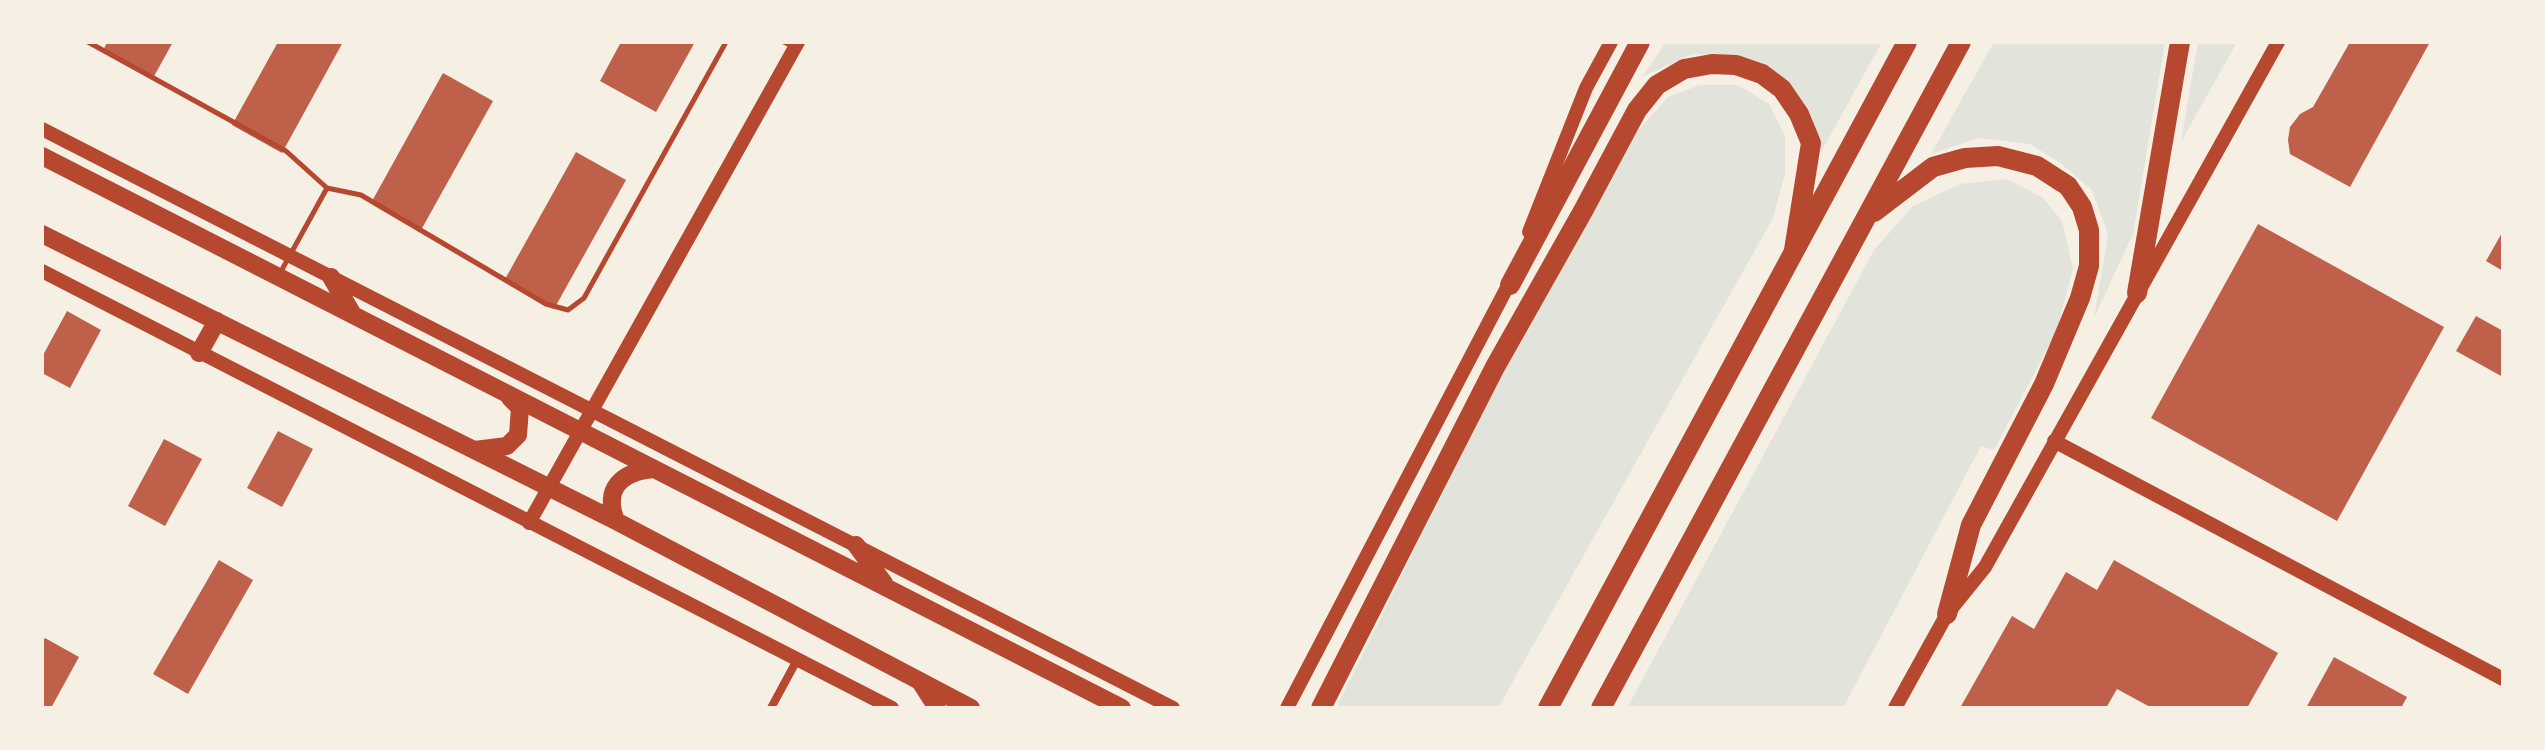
<!DOCTYPE html>
<html>
<head>
<meta charset="utf-8">
<style>
	body { margin:0 }
	#map { position:relative; width:2545px; height:750px; overflow:hidden; background:#f6efe4; font-family:Raleway,sans-serif }
	canvas { display:block }
	.frame { position:absolute; inset:0; border:44px solid #f6efe4; pointer-events:none }
</style>
</head>
<body>
<div id="map">
<canvas width="2545" height="750"></canvas>
<div class="frame"></div>
</div>
<script>
const ctx = document.querySelector('canvas').getContext('2d');
ctx.lineJoin = 'round';
function paint(path, color) {
  ctx.fillStyle = color;
  ctx.fill(path, 'evenodd');
}
function trace(path, color, width, dash) {
  ctx.strokeStyle = color;
  ctx.lineWidth = width;
  ctx.lineCap = dash ? 'butt' : 'round';
  ctx.setLineDash(dash || []);
  ctx.stroke(path);
}
paint(new Path2D(`
	M1666,42H1882L1821,152L1812,117L1788,80L1739,56L1692,54L1642,77Z
	M1994,42H2165L2133,234L2094,318L2108,234L2092,190L2059,162L2030,144L1979,138L1931,154Z
	M2198,42H2237L2181,142Z
	M1700,85H1738L1769,104L1785,136V174L1773,218L1498,708H1336L1491,395L1636,133L1668,97Z
	M2007,179L2042,197L2062,221L2073,268L2057,330L1994,450L1981,446L1843,708H1627L1874,250L1913,206L1960,184Z`), '#e2e4dc');
paint(new Path2D(`
	M107,42H173L153,78L103,51Z
	M278,42H343L282,153L232,125Z
	M621,42H695L656,112L600,81Z
	M2350,42H2430L2350,187L2290,154L2288,140L2290,127L2300,114L2313,107Z
	M443,73L493,101L421,230L371,203Z
	M576,152L626,180L554,309L504,281Z
	M2258,224L2444,327L2337,521L2151,418Z
	M2503,231V271L2486,261Z
	M67,311L101,330L70,388L42,373V357Z
	M2476,316L2503,331V377L2456,351Z
	M278,431L313,449L282,507L247,488Z
	M164,439L202,459L165,526L128,506Z
	M219,560L253,580L188,694L153,674Z
	M2114,560L2278,653L2247,708H2152L2117,689L2106,708H1960L2012,616L2034,629L2066,572L2097,590Z
	M45,638L79,657L51,708H42V642Z
	M2334,657L2407,697L2401,708H2306Z`), '#bf614a');
trace(new Path2D(`
	M88,42L286,151L327,188L361,195L546,304L568,310L584,298L726,42
	M784,42L794,47
	M279,275L327,188`), '#b5482f', 5);
trace(new Path2D(`
	M771,708L797,660`), '#b5482f', 8);
trace(new Path2D(`
	M42,129L1173,708
	M1529,232L1586,88L1611,42
	M42,271L892,708
	M2054,441L2503,679
	M529,523L798,42
	M1287,708L1512,278
	M1895,708L1947,614L1985,567L2278,42`), '#b5482f', 14);
trace(new Path2D(`
	M42,156L1122,708
	M42,234L616,521L971,708
	M331,277L352,313
	M199,353L217,321
	M475,450L507,446L518,435L520,408L510,398
	M616,521C603,488 622,472 653,469
	M856,545L884,583
	M921,683L937,708`), '#b5482f', 18);
trace(new Path2D(`
	M1874,212L1933,167L1965,158L1998,156L2037,166L2068,186L2082,207L2089,230V266L2080,298L2044,384L1971,525L1947,614
	M1510,285L1640,42
	M2137,293L2180,42
	M1321,708L1495,367L1583,211L1637,110L1657,85L1684,69L1712,64L1736,65L1762,74L1782,89L1799,114L1811,143L1794,250
	M1548,708L1907,42
	M1601,708L1961,42`), '#b5482f', 20);
</script>
</body>
</html>
